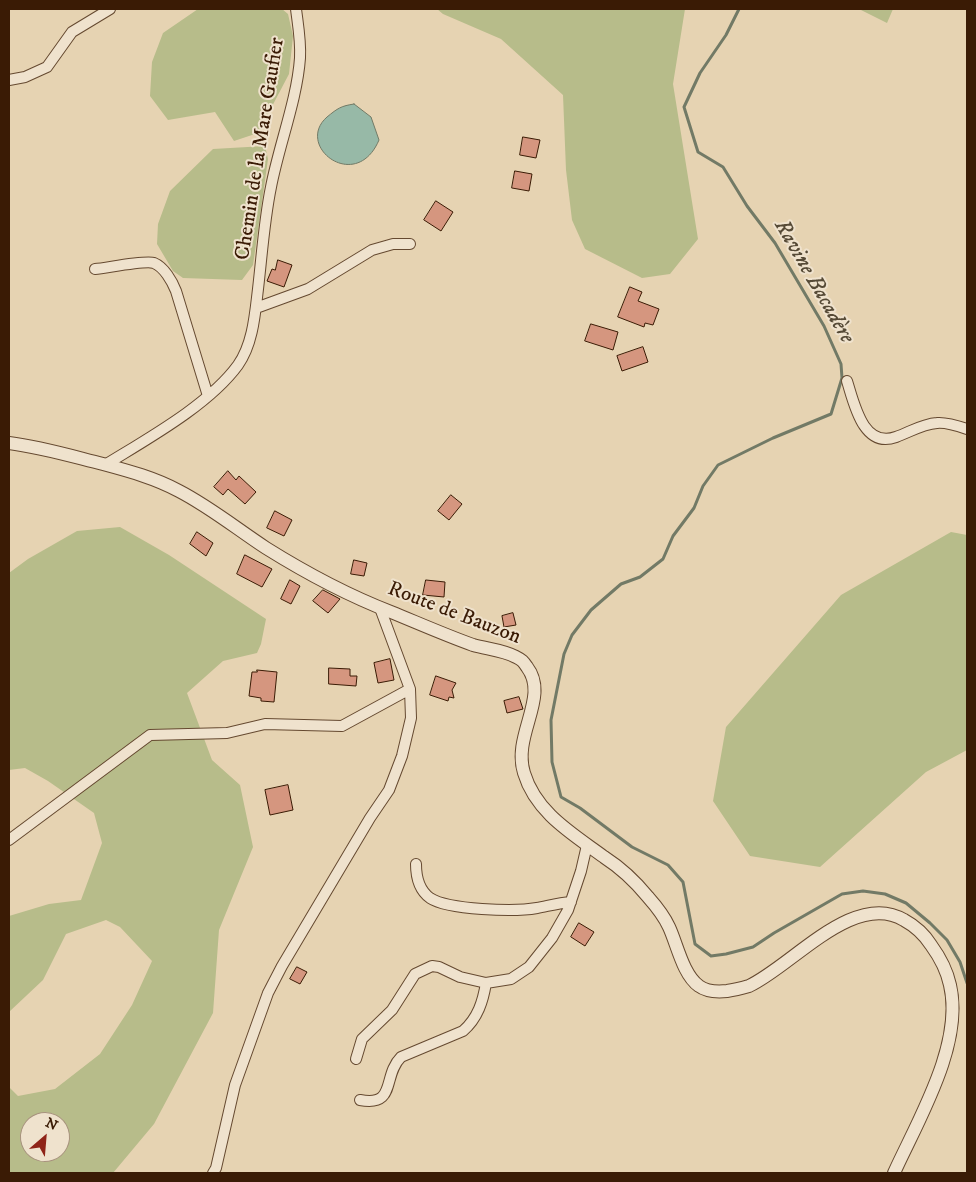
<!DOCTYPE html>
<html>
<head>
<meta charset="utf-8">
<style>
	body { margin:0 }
	#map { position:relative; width:976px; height:1182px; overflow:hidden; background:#e6d3b2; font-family:"IM FELL DW Pica",serif }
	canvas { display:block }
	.frame { position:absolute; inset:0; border:10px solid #3a1b05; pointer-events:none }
	.north { position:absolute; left:20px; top:1112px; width:50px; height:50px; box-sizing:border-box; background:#efe2cd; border:1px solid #a7927d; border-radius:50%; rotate:27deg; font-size:14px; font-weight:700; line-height:20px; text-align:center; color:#3a1b05 }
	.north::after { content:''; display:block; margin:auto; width:18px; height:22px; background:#8f2418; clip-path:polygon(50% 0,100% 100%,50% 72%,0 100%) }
</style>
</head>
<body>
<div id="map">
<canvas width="976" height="1182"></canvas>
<div class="frame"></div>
<div class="north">N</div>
</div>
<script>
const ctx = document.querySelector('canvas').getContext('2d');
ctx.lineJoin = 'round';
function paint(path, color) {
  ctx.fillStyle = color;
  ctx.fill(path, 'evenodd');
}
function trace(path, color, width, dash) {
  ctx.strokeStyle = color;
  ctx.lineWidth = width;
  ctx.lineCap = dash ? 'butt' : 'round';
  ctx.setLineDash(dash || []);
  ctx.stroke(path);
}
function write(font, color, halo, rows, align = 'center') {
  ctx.font = font + ' "IM FELL DW Pica",serif';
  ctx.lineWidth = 4;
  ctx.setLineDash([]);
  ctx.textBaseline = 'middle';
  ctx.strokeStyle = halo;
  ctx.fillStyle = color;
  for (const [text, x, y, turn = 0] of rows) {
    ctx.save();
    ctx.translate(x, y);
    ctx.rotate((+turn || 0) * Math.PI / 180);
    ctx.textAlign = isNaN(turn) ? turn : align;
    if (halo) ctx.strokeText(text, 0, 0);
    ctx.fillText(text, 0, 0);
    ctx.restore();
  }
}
paint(new Path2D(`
	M198,9H282L288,14L293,36L289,74L258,133L234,141L215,112L168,120L150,96L152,62L163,33Z
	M437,9H685L673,84L698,239L670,274L642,278L585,249L572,220L566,170L563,95L501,39L443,14Z
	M859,9H893L887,23Z
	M265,146L268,159L253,265L242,280L183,278L173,271L157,244L158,224L170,191L213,149Z
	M120,527L169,555L266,619L261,644L257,653L223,661L187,693L212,760L240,785L253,847L219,930L213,1013L154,1124L113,1173H9V1087L18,1096L55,1089L100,1054L132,1005L152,961L120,927L106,920L66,934L43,980L9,1012V916L49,904L81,900L102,843L94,813L48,781L25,768L9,770V573L28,559L77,531ZM30,1122H60V1152H30Z
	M951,532L967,535V750L926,772L820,867L750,856L713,801L726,727L841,595Z`), '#b7bc8a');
const water = new Path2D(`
	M354,104L371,117L379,140C356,194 294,146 327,117C338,108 341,106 354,104Z`);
paint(water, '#97b9a7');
trace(water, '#727a66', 1);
trace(new Path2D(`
	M739,9L726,35L700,73L684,107L698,152L723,167L747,206L775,243L824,326L841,364L842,378L831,414L773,438L718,465L703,486L694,508L673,536L663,559L640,577L621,584L591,610L572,635L564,654L551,720L552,762L561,797L580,808L632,847L668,865L683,882L695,944L711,956L726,954L753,947L774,933L842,894L863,891L885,894L906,903L930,923L947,940L960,962L967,983`), '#727a66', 3);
const building = new Path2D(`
	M523,137L540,140L536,158L520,155Z
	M515,171L532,174L529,191L512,188Z
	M436,201L453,212L441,231L424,220Z
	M278,260L292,265L284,287L267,281L272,269L275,270Z
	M630,287L642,292L638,301L659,309L653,325L645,323L644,327L618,317Z
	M591,324L618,332L613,350L585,341Z
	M643,347L648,362L622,371L617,356Z
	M228,471L236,480L239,476L256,492L245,504L228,489L223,495L214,487Z
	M451,495L462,504L449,520L438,511Z
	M275,511L292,520L284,536L267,528Z
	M197,532L213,543L206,556L190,544Z
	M245,555L272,569L262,587L237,574Z
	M354,560L367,563L364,576L351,574Z
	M290,580L300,586L291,604L281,599Z
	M426,580L445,582L444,597L423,595Z
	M323,590L340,599L328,613L313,601Z
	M513,613L516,625L504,627L502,616Z
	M390,659L394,680L378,683L374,663Z
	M329,668L350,669V676H357L356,686L329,684Z
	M257,670L277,672L274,702L261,701V698L249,696L252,672H257Z
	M436,676L456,683L452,690L454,698L449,697L448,701L430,695Z
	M519,697L523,709L507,713L504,701Z
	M288,785L293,810L270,815L265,790Z
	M579,923L594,932L585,946L571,937Z
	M297,967L307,972L300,984L290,979Z`);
paint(building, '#d5967f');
trace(building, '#3a1b05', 1);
const minor = new Path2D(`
	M9,80L25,77L47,67L72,32L110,9
	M95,269C107,268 145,260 154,263C164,267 172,281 176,291L208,396
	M256,308L308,289L372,250L393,244H410
	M847,381C854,403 863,449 896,437C910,432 922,424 937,423C946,422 958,426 967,429
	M105,465C147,439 209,405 238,365C253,344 255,314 258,289C262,255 264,221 271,187C279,145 297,100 300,58C301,41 298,25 296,9
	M9,840L150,735L227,733L265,724L342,726L410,689
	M416,864C416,877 419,890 430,898C448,910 515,912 537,908C548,906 559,903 571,902
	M356,1059L362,1039L392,1010L415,974L432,966L439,967L460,977L486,983L511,979L529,967L552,938L568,910L581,871L587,845
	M360,1100C397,1107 382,1076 401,1057L463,1031C478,1018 483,1001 486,983
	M213,1173L216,1168L235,1085L268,993L282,966L370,818L389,790L402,756L411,718L410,689L380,608`);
const tertiary = new Path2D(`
	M9,443C41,447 71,456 103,464C129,471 155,478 179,491C210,507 237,529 266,548C306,573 347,595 391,612C418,623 445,635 473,645C487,649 503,650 516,657C522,660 523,661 527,667C550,697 512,735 524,773C536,813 573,834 604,857C621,868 635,881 648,897C656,906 664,916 669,927C677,944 683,975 699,986C707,992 717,992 727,991C734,990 742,988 749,986C792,966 854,890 904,920C915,926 924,934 931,945C939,956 947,971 950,985C964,1044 918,1120 894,1173`);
trace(minor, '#654930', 12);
trace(tertiary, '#654930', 14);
trace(minor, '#efe2cd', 10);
trace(tertiary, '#efe2cd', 12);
write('21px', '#3a1b05', '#efe2cd', [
	["Chemin de la Mare Gaufier",261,149,-81],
	["Route de Bauzon",454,614,21]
]);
write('italic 22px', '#564a36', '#efe2cd', [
	["Ravine Bacadère",813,282,60]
]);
</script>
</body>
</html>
